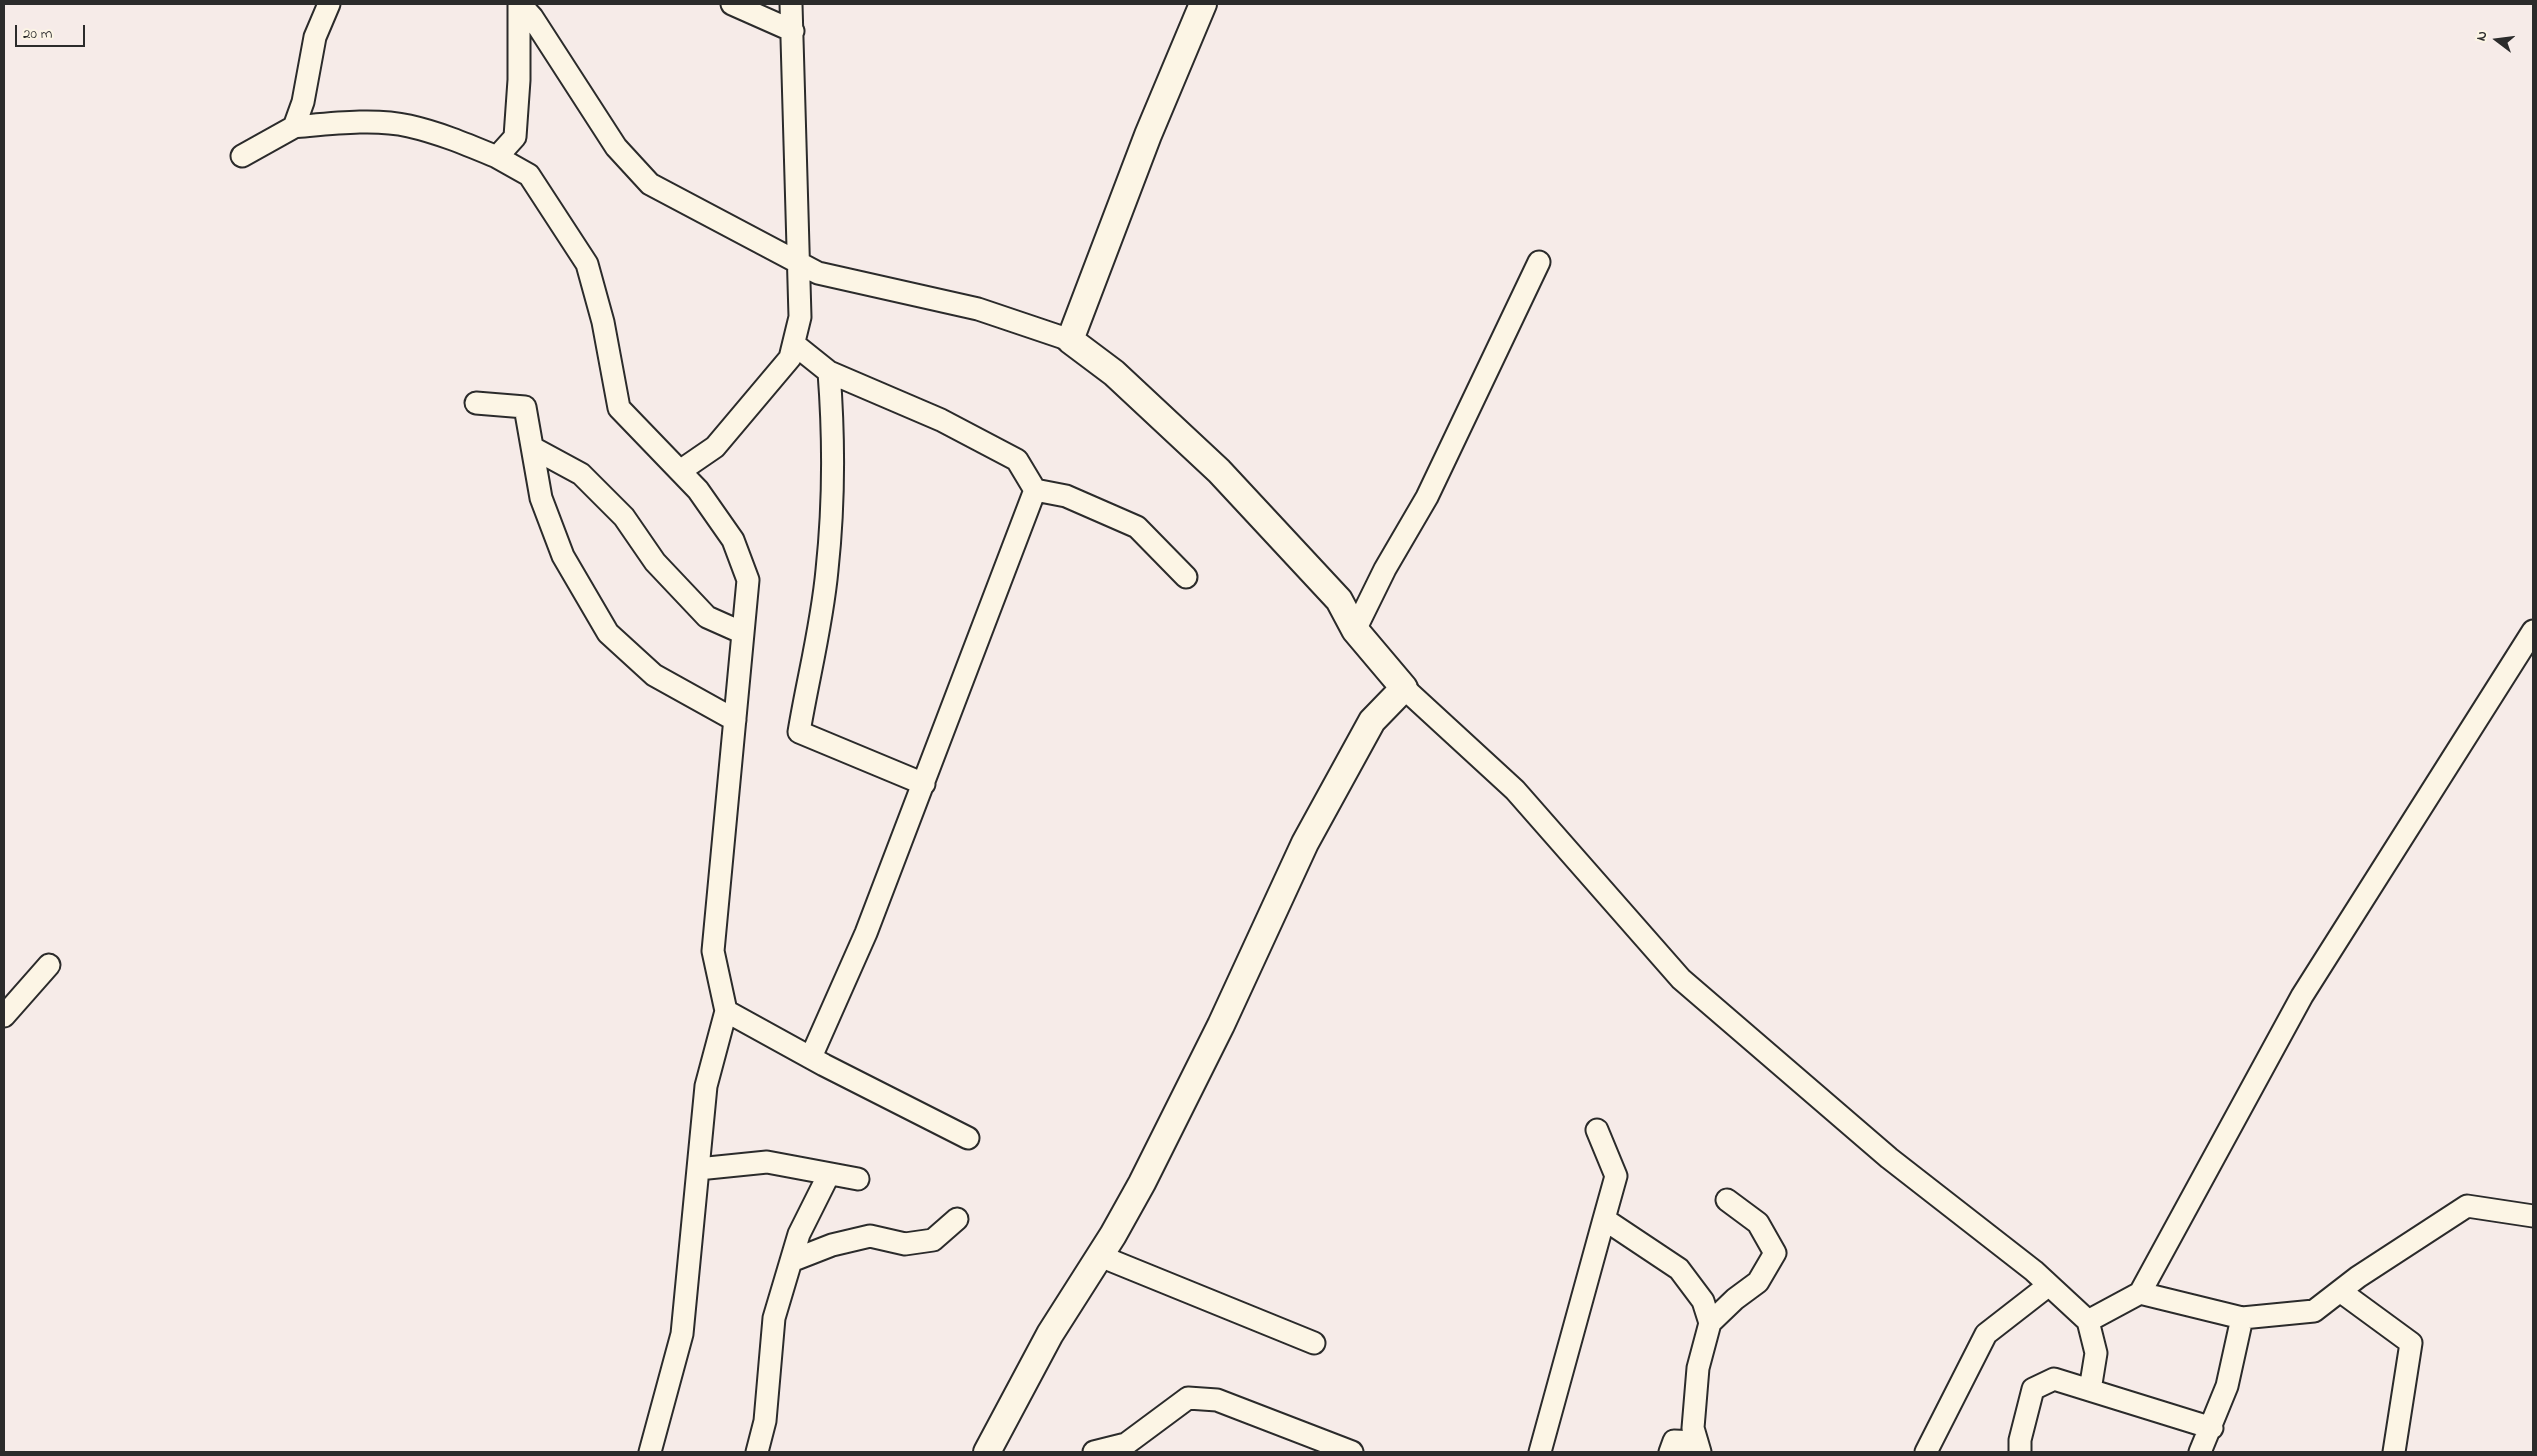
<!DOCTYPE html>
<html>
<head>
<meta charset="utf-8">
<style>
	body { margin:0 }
	#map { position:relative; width:2537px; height:1456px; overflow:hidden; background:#f6ebe8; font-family:"Indie Flower",sans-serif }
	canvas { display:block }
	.frame { position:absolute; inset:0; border:5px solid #2b2b2b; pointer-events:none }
	.north { position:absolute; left:2472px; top:15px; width:50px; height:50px; -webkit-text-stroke:4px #fcf5e5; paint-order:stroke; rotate:285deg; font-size:14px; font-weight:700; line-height:20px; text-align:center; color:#2b2b2b }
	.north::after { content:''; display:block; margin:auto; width:18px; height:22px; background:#2b2b2b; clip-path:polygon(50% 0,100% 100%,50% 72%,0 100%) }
	.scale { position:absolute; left:15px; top:25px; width:70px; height:22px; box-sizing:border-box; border:2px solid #2b2b2b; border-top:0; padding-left:6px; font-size:15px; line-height:18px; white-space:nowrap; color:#2b2b2b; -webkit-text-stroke:4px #fcf5e5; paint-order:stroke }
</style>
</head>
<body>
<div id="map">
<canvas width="2537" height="1456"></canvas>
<div class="frame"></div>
<div class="north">N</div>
<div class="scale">20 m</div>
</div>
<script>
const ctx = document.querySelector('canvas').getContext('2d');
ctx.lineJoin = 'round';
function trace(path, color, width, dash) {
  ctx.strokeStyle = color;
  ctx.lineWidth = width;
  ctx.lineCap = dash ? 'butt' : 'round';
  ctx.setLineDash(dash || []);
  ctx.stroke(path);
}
const minor = new Path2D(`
	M520,4L532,17L616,147L650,184L818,273L978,309L1070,340
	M732,4L793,31
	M294,127C329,124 374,118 409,126C440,133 468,145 497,157L515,137L519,80V4
	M242,156L294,127L303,102L315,37L329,4
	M497,157L529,175L587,264L603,322L619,408L698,490L733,540L748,580L713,951L726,1011L824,1065L968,1138
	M794,344L829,372C834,437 834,505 827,570C822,625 808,678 799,732L924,784
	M476,403L525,407L541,498L563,556L608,633L654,675L735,720
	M533,448L581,474L624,517L655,562L707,617L743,633
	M680,471L715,447L790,358L800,317L791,4
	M1035,490L1066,496L1137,527L1186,577
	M1355,630L1385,569L1427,497L1539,262
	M1404,688L1515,790L1681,979L1889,1158L2034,1271L2088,1321L2140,1293L2242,1318L2314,1311L2358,1277L2467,1206L2533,1216
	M4,1016L49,965
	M811,1057L866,933L1035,490L1017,460L941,420L829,372
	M1597,1130L1616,1176L1604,1219L1679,1269L1703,1301L1710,1323
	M698,1169L767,1162L858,1179
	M1100,1256L1314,1343
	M791,1261L832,1245L870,1236L905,1244L933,1240L957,1219
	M2340,1291L2411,1343L2394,1452
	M2140,1293L2302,996L2533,631
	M2088,1321L2096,1353L2090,1390
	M650,1452L682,1334L706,1086L726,1011
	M757,1452L765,1421L774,1318L799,1234L829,1174
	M1094,1452L1126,1444L1188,1398L1217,1400L1352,1452
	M1540,1452L1604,1219
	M1670,1452L1674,1441L1697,1442
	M1700,1452L1693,1428L1698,1368L1710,1323L1735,1299L1758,1282L1775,1253L1758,1223L1727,1200
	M1926,1452L1986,1334L2049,1285
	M2020,1452V1440L2033,1389L2054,1379L2212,1428
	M2200,1452L2227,1386L2242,1318`);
const tertiary = new Path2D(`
	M987,1452L1050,1334L1113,1235L1142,1183L1221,1025L1305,843L1372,721L1404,688L1355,630L1339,600L1219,471L1114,373L1070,340L1148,135L1203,4`);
trace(minor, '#2b2b2b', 25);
trace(tertiary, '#2b2b2b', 30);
trace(minor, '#fcf5e5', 21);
trace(tertiary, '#fcf5e5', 26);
</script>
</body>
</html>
